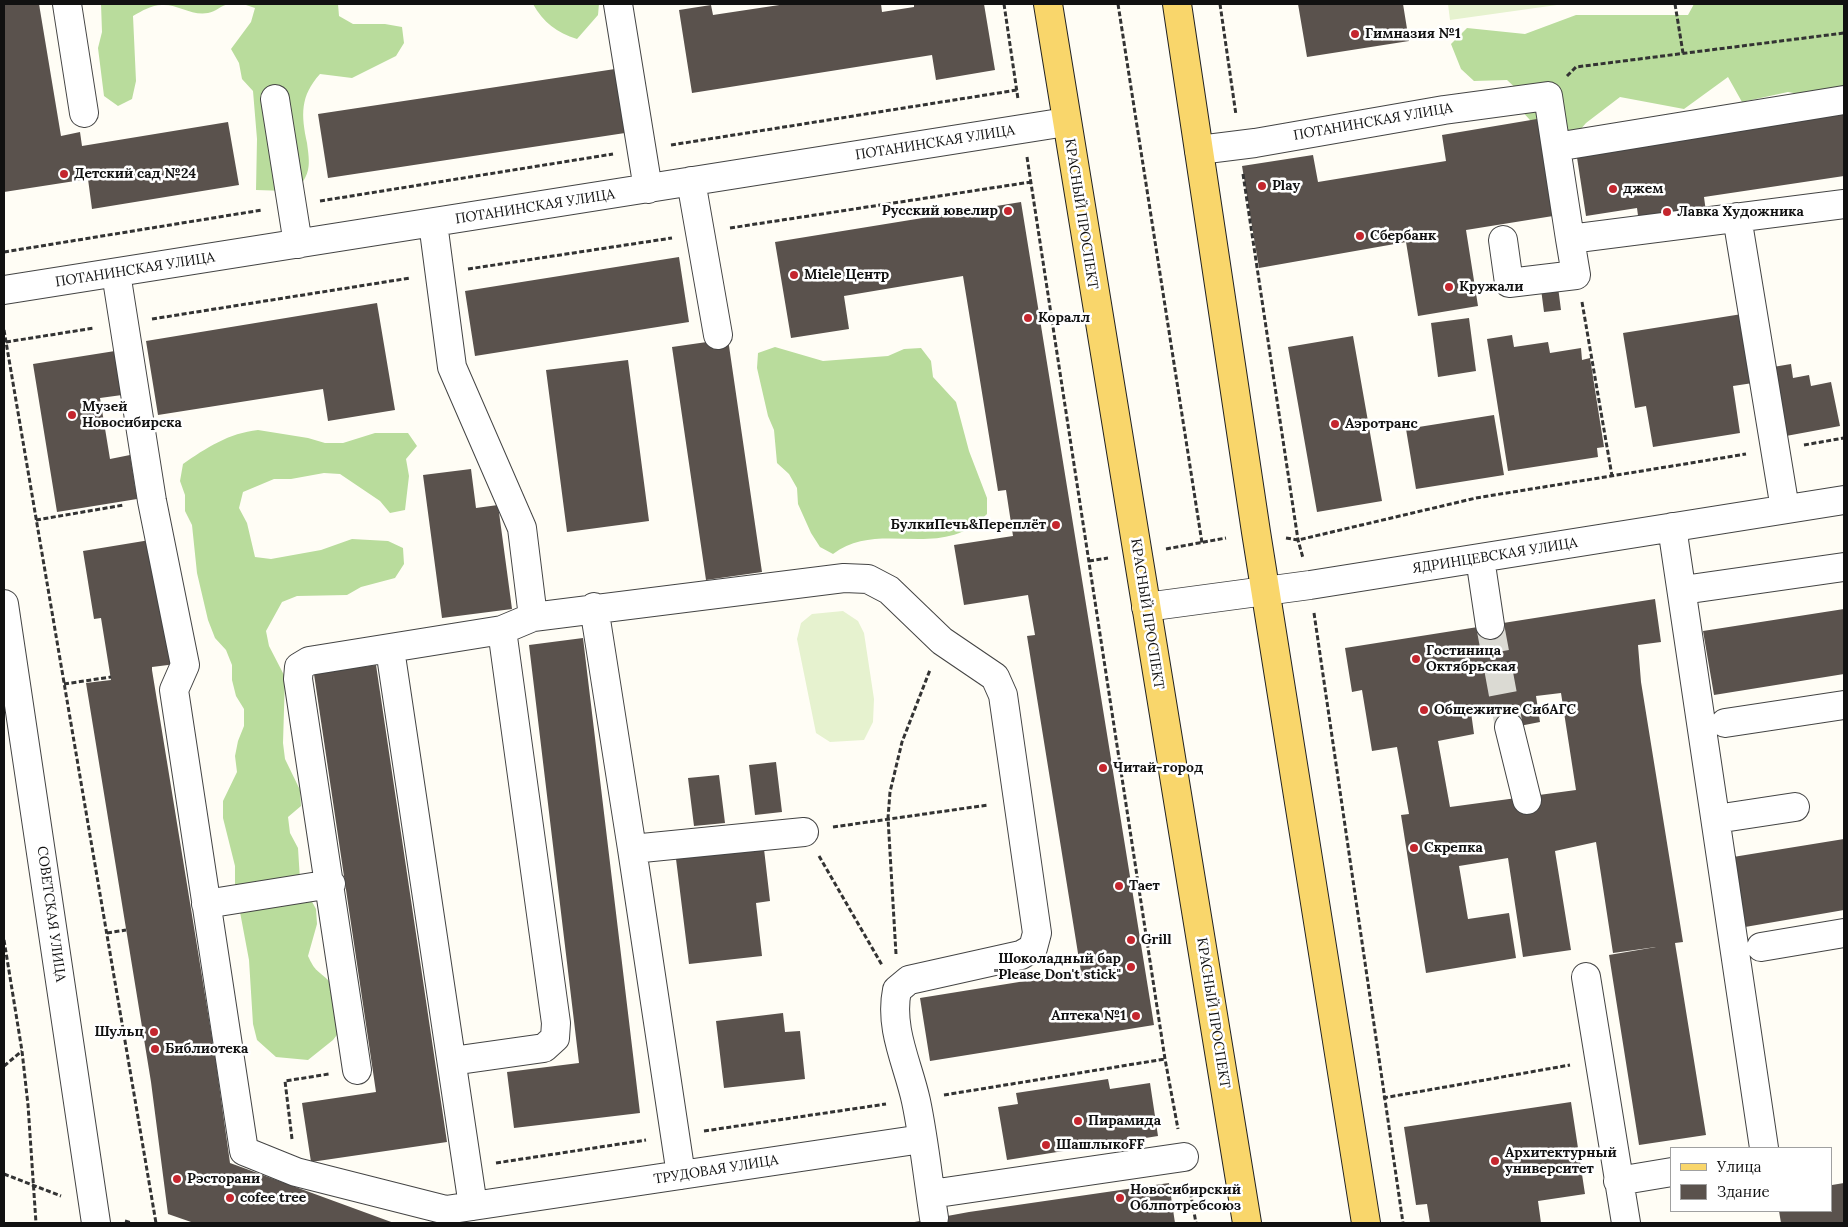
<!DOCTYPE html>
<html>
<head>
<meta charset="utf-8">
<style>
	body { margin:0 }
	#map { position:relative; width:1848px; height:1227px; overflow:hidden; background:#fffdf5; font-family:Lora,serif }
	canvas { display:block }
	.frame { position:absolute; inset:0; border:5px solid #111; pointer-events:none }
	.legend { position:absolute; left:1670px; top:1147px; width:162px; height:65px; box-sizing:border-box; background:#fff; border:1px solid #a0a0a0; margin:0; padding:6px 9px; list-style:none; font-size:15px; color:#111 }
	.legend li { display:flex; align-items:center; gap:10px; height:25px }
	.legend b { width:25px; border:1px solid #a0a0a0 }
</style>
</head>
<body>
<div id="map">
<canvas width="1848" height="1227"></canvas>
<div class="frame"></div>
<ul class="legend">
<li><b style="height:6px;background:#f9d66b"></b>Улица</li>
<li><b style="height:14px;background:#5a524d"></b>Здание</li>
</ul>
</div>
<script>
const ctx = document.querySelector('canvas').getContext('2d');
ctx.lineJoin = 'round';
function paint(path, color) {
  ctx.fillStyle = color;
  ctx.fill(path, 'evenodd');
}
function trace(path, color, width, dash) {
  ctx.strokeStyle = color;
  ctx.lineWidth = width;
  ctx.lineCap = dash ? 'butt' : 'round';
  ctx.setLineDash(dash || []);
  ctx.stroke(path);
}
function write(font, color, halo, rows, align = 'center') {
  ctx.font = font + ' Lora,serif';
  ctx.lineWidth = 5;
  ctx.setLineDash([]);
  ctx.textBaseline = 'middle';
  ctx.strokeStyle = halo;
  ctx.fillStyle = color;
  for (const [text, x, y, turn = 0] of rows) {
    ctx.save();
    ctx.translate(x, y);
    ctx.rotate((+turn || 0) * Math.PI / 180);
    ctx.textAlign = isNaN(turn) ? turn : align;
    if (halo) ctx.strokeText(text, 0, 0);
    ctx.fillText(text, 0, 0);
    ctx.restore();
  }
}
paint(new Path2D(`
	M101,4H229C221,5 216,12 208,13C191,16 178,4 162,5C151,5 142,11 133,16L136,81L132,99L118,106L104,96L98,48L102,32Z
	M243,4H338L339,16L353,24H385L402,27L404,43L396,56L352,78L320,74C300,96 301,115 307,143C308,151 310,162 308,170C307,175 304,180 301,185L287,191L256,190L257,139L253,91L242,79L239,63L231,49L251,22L255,8Z
	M533,4H599L598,15L577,39C557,33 543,22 533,4Z
	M1694,4H1844V91L1805,95L1788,92L1742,102L1728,77L1684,109L1620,97L1586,123L1573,138L1548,140L1520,109L1521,93L1507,80L1474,81L1461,69L1451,44L1467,28L1525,34L1576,15H1688Z
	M775,347L823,361L888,356L904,349L921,348L931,361L933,377L956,402L969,451L987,498V514C941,563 880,518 833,554L820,547L811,533L798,504L797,488L789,474L777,463L774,430L768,416L757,368L758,353Z
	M258,430L308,438L325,443H343L375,433H408L417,446L406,459L409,476L405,510L390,513L380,501L340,474L324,473L291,479H274L243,492L239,508L247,523L255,557L271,559L321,550L352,539L388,541L403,548L404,564L395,578L361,587L347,595L297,596L282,602L266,631L269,646L285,677L283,743L285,759L300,790L301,806L288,817L290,833L298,848L300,880L316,909L317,924L308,956C315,971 316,969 327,979C336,988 341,1015 343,1027L333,1040L308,1060L276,1057L257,1040L253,1024L249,960L240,912L235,897V866L223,818V801L237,772L235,756L238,741L244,726V709L236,696L232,680V665L226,650L215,638L208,620L197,573L192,525L185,511V495L180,481L183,464C206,448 229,433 258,430Z`), '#b9dc9c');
paint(new Path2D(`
	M1448,4H1564L1450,20Z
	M843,611L858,621L864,633L874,699L873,722L864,740L830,742L816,733L797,639L801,623L812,614Z`), '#e6f2cf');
paint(new Path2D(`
	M4,4H39L61,136L80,132L82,146L228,122L239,185L92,209L88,179L4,192Z
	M786,4H881L882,12L914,7V4H984L995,70L936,80L932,55L692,93L679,10L711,5L713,15Z
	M1298,4H1403L1409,41L1307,57Z
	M615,69L625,133L328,178L318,114Z
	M1844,109V176L1704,197L1706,212L1639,223L1637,208L1586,216L1576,151Z
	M1537,119L1553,216L1466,230L1478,306L1418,316L1406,242L1259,268L1242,166L1313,155L1318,182L1446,161L1442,135Z
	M1021,202L1154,1025L930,1061L920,998L1081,972L1027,636L1035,635L1028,595L964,605L954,545L1013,536L1006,490L998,491L963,276L844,296L849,329L791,338L775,242Z
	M679,257L689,322L475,356L465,291Z
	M1558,287L1561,310L1544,312L1541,289Z
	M377,303L395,410L328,421L323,389L158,415L146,341Z
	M1742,314L1753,383L1733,386L1740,433L1653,447L1646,406L1635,408L1623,333Z
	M1469,318L1476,371L1438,377L1431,323Z
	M1512,335L1514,347L1548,342L1550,353L1581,348L1582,360L1590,358L1604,447L1597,448L1598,457L1508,471L1487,339Z
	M1353,336L1382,501L1317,512L1288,347Z
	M728,339L762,572L706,580L672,347Z
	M115,351L122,395L100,398L110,459L130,455L137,499L57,512L33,364Z
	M628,360L649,521L567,532L546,370Z
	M1791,364L1793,378L1809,375L1811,386L1831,382L1840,426L1786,436L1773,367Z
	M1494,415L1504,475L1416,489L1406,429Z
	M471,469L476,508L498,505L512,609L442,618L423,475Z
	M156,539L176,664L152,667V670L215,1056L230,1163L394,1223H194L168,1214L151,1082L86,683L111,680L101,618L94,619L83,551Z
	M1655,599L1661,642L1638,645L1641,682L1683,942L1675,943L1706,1135L1639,1145L1609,955L1656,947L1613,953L1596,842L1555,851L1571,950L1523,957L1508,858L1459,866L1468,919L1509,913L1516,958L1426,973L1401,815L1409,814L1397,747L1372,751L1362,690L1352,692L1345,648ZM1561,693L1576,790L1450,807L1438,741L1474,734L1471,712L1493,708L1499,730L1540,722L1536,696Z
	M1844,609V674L1714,695L1703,631Z
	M583,638L640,1113L514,1128L507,1072L579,1063L529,645Z
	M376,665L447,1142L311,1162L302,1103L376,1092L314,674Z
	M776,762L782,812L755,815L749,765Z
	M719,775L725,823L694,826L688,778Z
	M1844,839V910L1745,927L1733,857Z
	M764,849L770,901L756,903L762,956L689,964L676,859Z
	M783,1013L785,1032L800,1031L805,1079L724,1088L716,1021Z
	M1108,1079L1110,1089L1150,1083L1158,1136L1007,1160L998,1107L1018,1104L1016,1093Z
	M1571,1102L1585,1194L1538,1201L1541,1223H1430L1427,1204L1416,1205L1404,1127Z
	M1169,1183L1175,1223H909L969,1212Z
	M1844,1183V1223H1781L1779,1211H1832V1185Z`), '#5a524d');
trace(new Path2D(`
	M1490,625L1509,727`), '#dbdad3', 28, [28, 14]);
const minor = new Path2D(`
	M67,4L84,113
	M618,4L648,189
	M275,99L298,244
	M1556,147L1844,100
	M1199,150L1255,143L1444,110L1548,96L1570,239L1844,204
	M691,181L718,335
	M1737,217L1785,509
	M433,223L452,367L522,528L533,617L502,630L556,1023L555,1038L544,1048L452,1061
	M1503,240L1509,283L1576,275L1570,239
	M116,273L152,501L185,665L174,690L244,1151L296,1172L446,1210L922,1139
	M4,290L1066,122
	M1672,527L1764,1148
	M1480,558L1490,625
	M1683,590L1844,567
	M4,604L96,1223
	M594,607L632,849
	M1146,607L1310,585L1844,500
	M533,617L844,578L868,579L889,590L942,641L995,677L1003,695L1037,933L1033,948L1021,955L909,980L897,990C889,1029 908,1064 916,1101C924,1139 928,1179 934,1218
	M390,649L473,1206
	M1725,723L1844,705
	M1509,727L1527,800
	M1716,819L1795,807
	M206,904L331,884
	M1761,947L1844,933
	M1586,977L1626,1223
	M357,1070L298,679L299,667L309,661L502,630
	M681,1175L632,849L804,832
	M1618,1181L1672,1172
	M931,1194L1184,1157`);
const major = new Path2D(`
	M1048,4L1247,1223
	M1177,4L1256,532L1366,1223`);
trace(minor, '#444', 30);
trace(major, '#222', 30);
trace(new Path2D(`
	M1004,4L1018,99
	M1118,4L1202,543
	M1220,4L1236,115
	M1675,4L1683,53
	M1567,76L1576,67L1844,33
	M671,145L1017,90
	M1027,157L1165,1059L1178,1129
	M1243,174L1298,540L1303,558
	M320,201L613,154
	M730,228L1031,182
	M4,252L262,210
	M468,269L672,238
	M1582,302L1612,476
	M152,319L410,278
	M4,330L156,1223
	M6,342L94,328
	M1804,445L1844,438
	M36,520L124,505
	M1286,538L1298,540L1476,498L1746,454
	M1166,549L1226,538
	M1089,561L1108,558
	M1314,613L1403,1223
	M64,684L111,677
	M833,827L988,805
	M819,856L882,965
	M107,933L126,930
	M4,940L22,1051L28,1105L36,1223
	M896,954L888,818L890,792L902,742L930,670
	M4,1066L22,1051
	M944,1095L1165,1059
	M1383,1098L1570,1065
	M704,1131L886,1104
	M292,1139L285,1081L329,1074
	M496,1163L646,1140
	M4,1174L61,1196
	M1189,1185L1196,1223
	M125,1221L132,1223`), '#333', 3, [5, 2.5]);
trace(minor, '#fff', 28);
trace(major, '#f9d66b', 28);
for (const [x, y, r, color] of [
	[1355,34,5,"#c4262e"],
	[64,174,5,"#c4262e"],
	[1262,186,5,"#c4262e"],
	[1613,189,5,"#c4262e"],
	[1008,211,5,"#c4262e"],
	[1667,212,5,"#c4262e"],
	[1360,236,5,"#c4262e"],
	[794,275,5,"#c4262e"],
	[1449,287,5,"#c4262e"],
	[1028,318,5,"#c4262e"],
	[72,415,5,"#c4262e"],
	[1335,424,5,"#c4262e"],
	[1056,525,5,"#c4262e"],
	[1416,659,5,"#c4262e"],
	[1424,710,5,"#c4262e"],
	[1103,768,5,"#c4262e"],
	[1414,848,5,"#c4262e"],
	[1119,886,5,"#c4262e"],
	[1131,940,5,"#c4262e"],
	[1131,967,5,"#c4262e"],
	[1136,1016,5,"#c4262e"],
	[154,1032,5,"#c4262e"],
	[155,1049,5,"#c4262e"],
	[1078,1121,5,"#c4262e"],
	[1046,1145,5,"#c4262e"],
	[1495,1161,5,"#c4262e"],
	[177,1179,5,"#c4262e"],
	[230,1198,5,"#c4262e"],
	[1120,1198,5,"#c4262e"]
]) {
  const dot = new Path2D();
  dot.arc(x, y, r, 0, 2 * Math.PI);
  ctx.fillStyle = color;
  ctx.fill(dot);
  trace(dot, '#fff', 2);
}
write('bold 14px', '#111', '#fff', [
	["Гимназия №1",1365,34],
	["Детский сад №24",74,174],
	["Play",1272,186],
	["джем",1623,189],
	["Русский ювелир",998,211,"right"],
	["Лавка Художника",1677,212],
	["Сбербанк",1370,236],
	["Miele Центр",804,275],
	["Кружали",1459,287],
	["Коралл",1038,318],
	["Музей",82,407],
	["Новосибирска",82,423],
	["Аэротранс",1345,424],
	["БулкиПечь&Переплёт",1046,525,"right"],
	["Гостиница",1426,651],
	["Октябрьская",1426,667],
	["Общежитие СибАГС",1434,710],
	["Читай-город",1113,768],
	["Скрепка",1424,848],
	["Тает",1129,886],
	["Grill",1141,940],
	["Шоколадный бар",1121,959,"right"],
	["\"Please Don't stick\"",1121,975,"right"],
	["Аптека №1",1126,1016,"right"],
	["Шульц",144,1032,"right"],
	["Библиотека",165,1049],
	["Пирамида",1088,1121],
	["ШашлыкoFF",1056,1145],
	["Архитектурный",1505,1153],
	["университет",1505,1169],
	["Рэсторани",187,1179],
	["Новосибирский",1130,1190],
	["Облпотребсоюз",1130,1206],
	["cofee tree",240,1198]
], 'left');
write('14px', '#111', '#fff', [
	["ПОТАНИНСКАЯ УЛИЦА",1373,122,-10],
	["ПОТАНИНСКАЯ УЛИЦА",935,143,-9],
	["ПОТАНИНСКАЯ УЛИЦА",535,207,-9],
	["КРАСНЫЙ ПРОСПЕКТ",1081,214,81],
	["ПОТАНИНСКАЯ УЛИЦА",135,270,-9],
	["ЯДРИНЦЕВСКАЯ УЛИЦА",1495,556,-9],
	["КРАСНЫЙ ПРОСПЕКТ",1147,614,81],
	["СОВЕТСКАЯ УЛИЦА",51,914,82],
	["КРАСНЫЙ ПРОСПЕКТ",1213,1013,81],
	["ТРУДОВАЯ УЛИЦА",716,1170,-9]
]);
</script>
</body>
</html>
